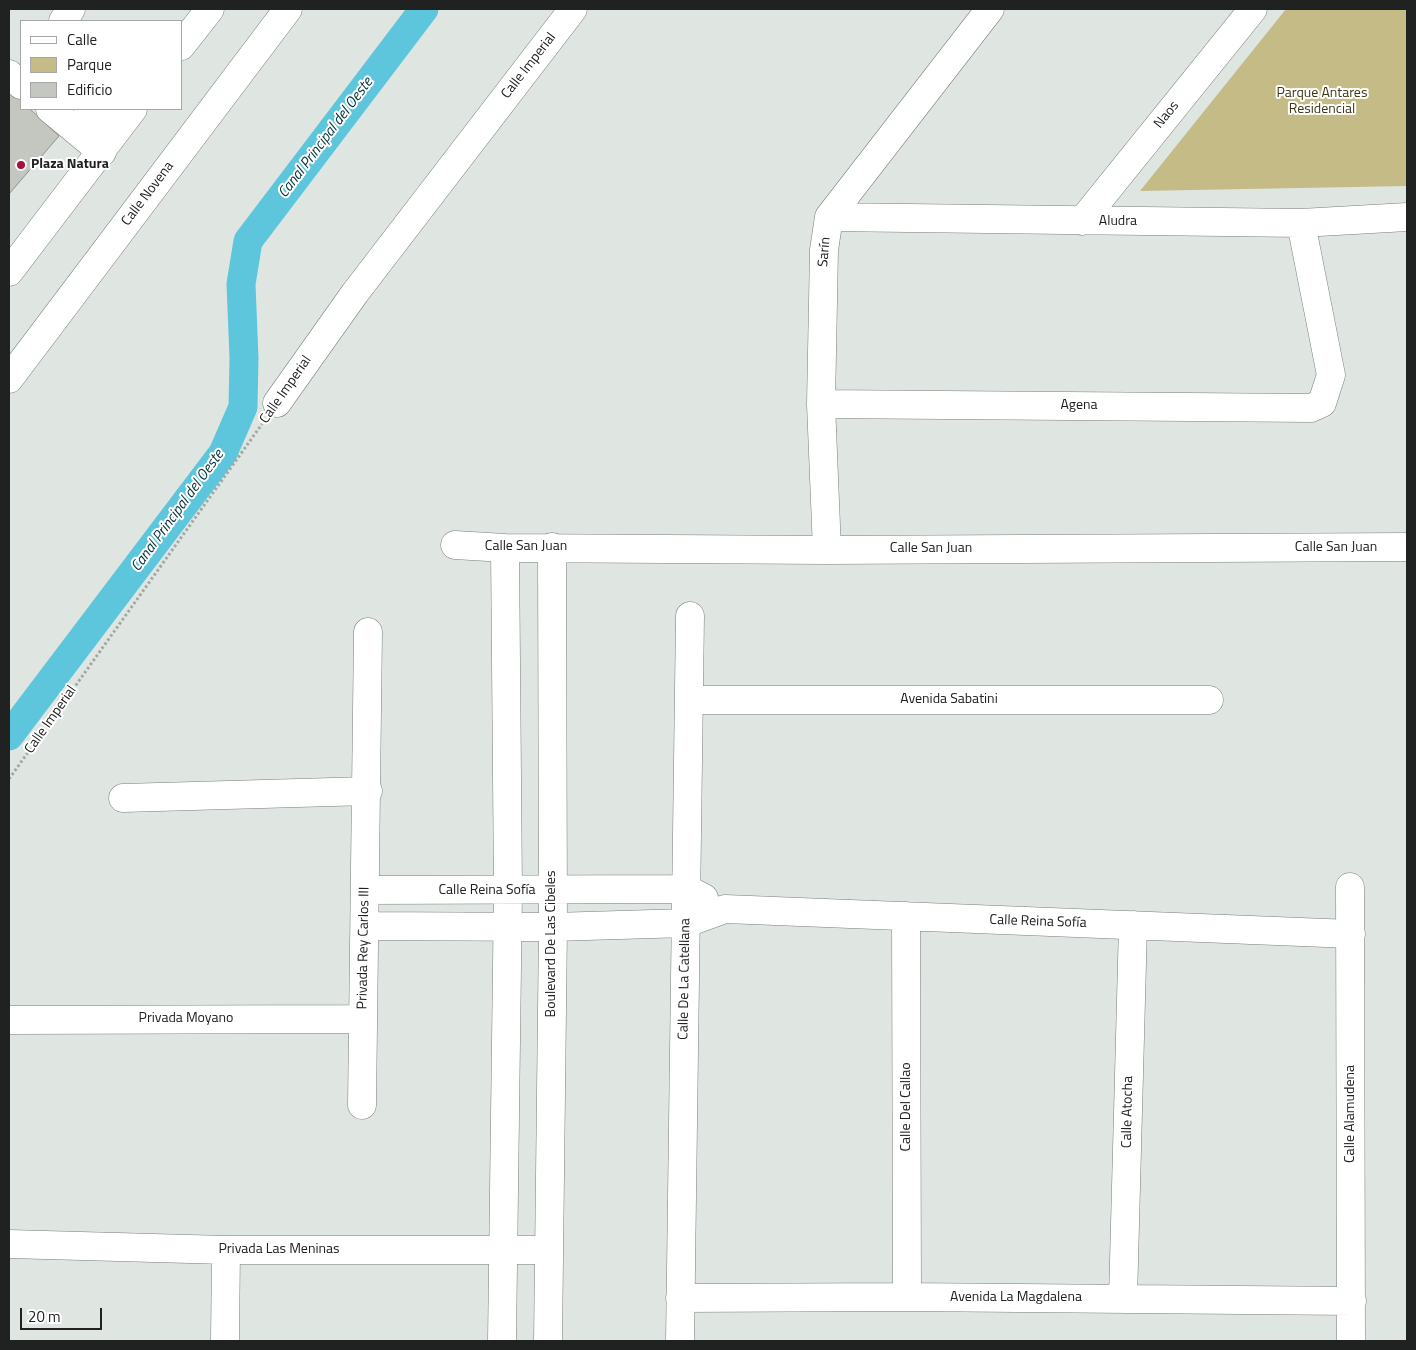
<!DOCTYPE html>
<html>
<head>
<meta charset="utf-8">
<style>
	body { margin:0 }
	#map { position:relative; width:1416px; height:1350px; overflow:hidden; background:#dfe6e2; font-family:"Titillium Web",sans-serif }
	canvas { display:block }
	.frame { position:absolute; inset:0; border:10px solid #202221; pointer-events:none }
	.legend { position:absolute; left:20px; top:20px; width:162px; height:90px; box-sizing:border-box; background:#fff; border:1px solid #a6a7a6; margin:0; padding:6px 9px; list-style:none; font-size:15px; color:#202221 }
	.legend li { display:flex; align-items:center; gap:10px; height:25px }
	.legend b { width:25px; border:1px solid #a6a7a6 }
	.scale { position:absolute; left:20px; top:1308px; width:82px; height:22px; box-sizing:border-box; border:2px solid #202221; border-top:0; padding-left:6px; font-size:15px; line-height:18px; white-space:nowrap; color:#202221; -webkit-text-stroke:4px #fff; paint-order:stroke }
</style>
</head>
<body>
<div id="map">
<canvas width="1416" height="1350"></canvas>
<div class="frame"></div>
<ul class="legend">
<li><b style="height:6px;background:#fff"></b>Calle</li>
<li><b style="height:14px;background:#c4bb87"></b>Parque</li>
<li><b style="height:14px;background:#c4c7c0"></b>Edificio</li>
</ul>
<div class="scale">20 m</div>
</div>
<script>
const ctx = document.querySelector('canvas').getContext('2d');
ctx.lineJoin = 'round';
function paint(path, color) {
  ctx.fillStyle = color;
  ctx.fill(path, 'evenodd');
}
function trace(path, color, width, dash) {
  ctx.strokeStyle = color;
  ctx.lineWidth = width;
  ctx.lineCap = dash ? 'butt' : 'round';
  ctx.setLineDash(dash || []);
  ctx.stroke(path);
}
function write(font, color, halo, rows, align = 'center') {
  ctx.font = font + ' "Titillium Web",sans-serif';
  ctx.lineWidth = 4;
  ctx.setLineDash([]);
  ctx.textBaseline = 'middle';
  ctx.strokeStyle = halo;
  ctx.fillStyle = color;
  for (const [text, x, y, turn = 0] of rows) {
    ctx.save();
    ctx.translate(x, y);
    ctx.rotate((+turn || 0) * Math.PI / 180);
    ctx.textAlign = isNaN(turn) ? turn : align;
    if (halo) ctx.strokeText(text, 0, 0);
    ctx.fillText(text, 0, 0);
    ctx.restore();
  }
}
paint(new Path2D(`
	M1286,9H1407V186L1140,191Z`), '#c4bb87');
trace(new Path2D(`
	M9,736L223,453L243,407L244,358L241,284L248,241L424,9`), '#5dc6dc', 29);
const building = new Path2D(`
	M9,88L21,100V109H30L59,136L9,194Z`);
paint(building, '#c4c7c0');
trace(building, '#90938d', 1);
const minor = new Path2D(`
	M63,21L71,9
	M9,74L21,85
	M50,109L102,152
	M88,109L118,128
	M829,217L1301,223L1407,217
	M1082,221L1253,9
	M277,403L355,293L573,9
	M821,404L1311,408L1322,403L1331,375L1301,223
	M455,545L505,548L827,550L1407,547
	M827,550L821,404L824,250L829,217L990,9
	M690,700H1209
	M123,798L368,791
	M1350,887L1351,1341
	M365,890L687,889L704,898
	M906,916L907,1297
	M366,926L553,927L686,923L725,909L1351,934
	M9,1020L363,1019
	M362,1105L368,632
	M9,1244L226,1250H549
	M680,1298L907,1297L1352,1301
	M1123,1299L1133,925
	M225,1341L226,1250
	M502,1341L508,891L505,548
	M548,1341L553,927L552,547
	M680,1341L690,616`);
const major = new Path2D(`
	M181,46L210,9
	M9,272L133,109
	M9,379L288,9`);
trace(minor, '#797f7b', 29);
trace(major, '#797f7b', 29);
trace(new Path2D(`
	M9,779L262,424`), '#a1a7a4', 3, [2.5, 2.5]);
trace(minor, '#fff', 28);
trace(major, '#fff', 28);
for (const [x, y, r, color] of [
	[21,165,5,"#a8103b"]
]) {
  const dot = new Path2D();
  dot.arc(x, y, r, 0, 2 * Math.PI);
  ctx.fillStyle = color;
  ctx.fill(dot);
  trace(dot, '#fff', 2);
}
write('14px', '#202221', '#fff', [
	["Calle Imperial",529,66,-52],
	["Naos",1167,115,-51],
	["Calle Novena",148,194,-53],
	["Aludra",1118,222],
	["Sarín",825,252,-85],
	["Calle Imperial",286,390,-55],
	["Agena",1079,406],
	["Calle San Juan",526,547],
	["Calle San Juan",1336,548],
	["Calle San Juan",931,549],
	["Avenida Sabatini",949,700],
	["Calle Imperial",51,720,-55],
	["Calle Reina Sofía",487,891],
	["Calle Reina Sofía",1038,922,2],
	["Boulevard De Las Cibeles",552,944,-90],
	["Privada Rey Carlos III",364,948,-89],
	["Calle De La Catellana",685,979,-89],
	["Privada Moyano",186,1019],
	["Calle Del Callao",907,1107,-90],
	["Calle Atocha",1128,1112,-89],
	["Calle Alamudena",1351,1114,-90],
	["Privada Las Meninas",279,1250],
	["Avenida La Magdalena",1016,1298]
]);
write('14px', '#3e3815', '#fff', [
	["Parque Antares",1322,94],
	["Residencial",1322,110]
]);
write('bold 14px', '#202221', '#fff', [
	["Plaza Natura",31,165]
], 'left');
write('italic 15px', '#00333c', '#fff', [
	["Canal Principal del Oeste",326,138,-53],
	["Canal Principal del Oeste",178,511,-54]
]);
</script>
</body>
</html>
